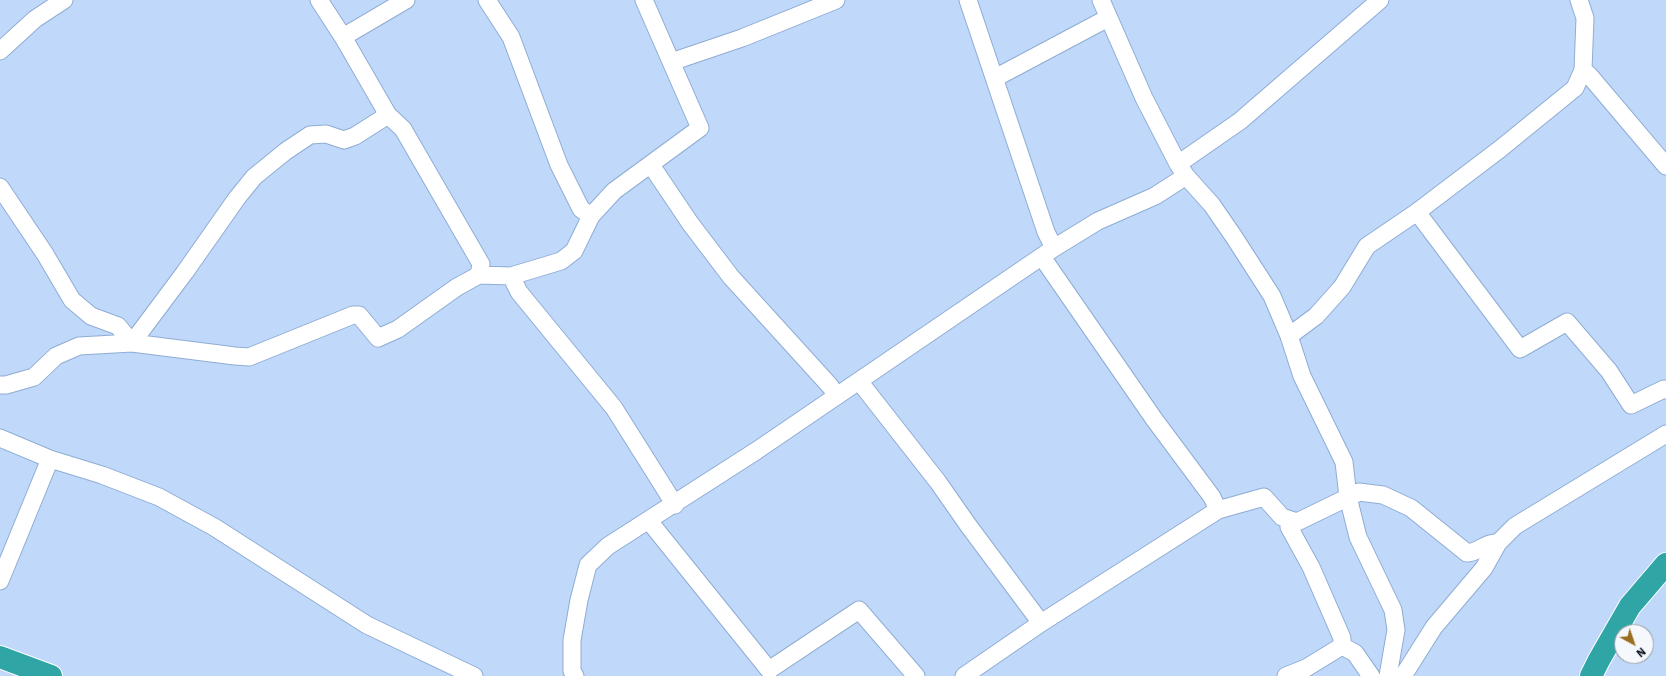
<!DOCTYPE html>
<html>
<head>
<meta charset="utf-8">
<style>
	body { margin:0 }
	#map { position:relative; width:1666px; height:676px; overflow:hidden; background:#c0d9fa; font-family:"IBM Plex Sans",sans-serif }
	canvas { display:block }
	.north { position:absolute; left:1614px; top:624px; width:40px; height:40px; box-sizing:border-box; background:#f5f8fc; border:1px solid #959ba3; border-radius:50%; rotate:140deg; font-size:11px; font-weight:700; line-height:16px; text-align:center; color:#06101e }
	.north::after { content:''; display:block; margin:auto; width:14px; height:18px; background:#9b6d1e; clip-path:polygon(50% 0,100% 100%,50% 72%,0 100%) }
</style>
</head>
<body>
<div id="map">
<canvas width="1666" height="676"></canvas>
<div class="north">N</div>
</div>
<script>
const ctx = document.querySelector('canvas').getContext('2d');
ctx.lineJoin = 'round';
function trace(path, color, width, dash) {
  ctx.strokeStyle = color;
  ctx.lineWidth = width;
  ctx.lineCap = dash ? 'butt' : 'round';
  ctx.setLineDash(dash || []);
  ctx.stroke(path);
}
const minor = new Path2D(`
	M319,0L343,37L388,115L403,129L481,264L479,275
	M487,0L511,37L559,165L581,209L591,216
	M968,0L1046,232L1054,248
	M1101,0L1144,98L1178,164L1186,176L1212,205L1234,237L1272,296L1289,336L1302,376L1344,462L1348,497L1358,537L1393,610L1396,630L1388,676
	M343,37L406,0
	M0,51L35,19L64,0
	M671,62L742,38L836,0
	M1583,70L1589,75L1666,166
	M995,78L1108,18
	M1178,164L1240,121L1380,0
	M651,165L690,223L731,277L830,386L837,396
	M0,187L45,254L72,300L91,316L118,326L132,343
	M1417,212L1520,349L1567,322L1609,371L1631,405L1664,389L1666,390
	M1042,257L1154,419L1212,497L1218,510
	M511,276L519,292L614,408L675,505
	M1289,336L1316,316L1342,287L1367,246L1417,212L1500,149L1575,88L1583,70L1585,18L1579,0
	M132,343L185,272L237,198L254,177L286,151L310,135L326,134L344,140L355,136L388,115
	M859,381L938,482L968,525L1041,623
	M0,385H6L34,377L56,356L79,346L132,343L235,356L249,357L353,315H359L378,338L398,329L457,287L479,275L511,276L561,261L574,251L591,216L614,191L700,128L644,0
	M0,438L50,459L102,475L159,497L214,527L367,625L474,676
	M649,521L769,670L859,610L916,676
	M0,581L50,459
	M1342,646L1355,653L1371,676
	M575,676L572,671V640L579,600L588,565L608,546L756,451L1054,248L1098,221L1155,196L1186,176
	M964,676L1041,623L1218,510L1264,497L1282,517L1297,522L1359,492L1383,495L1411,508L1467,553C1480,552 1485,542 1498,543
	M1286,676L1306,668L1342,646V638L1311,567L1289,527L1290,520
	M1403,676L1434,627L1484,568L1498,543L1515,526L1666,434`);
const highway = new Path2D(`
	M0,657L51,676
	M1591,676L1599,660L1630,606L1666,564`);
trace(minor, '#8facd4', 19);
trace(highway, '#fff', 24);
trace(minor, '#fff', 17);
trace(highway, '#30a5a6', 22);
</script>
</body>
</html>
